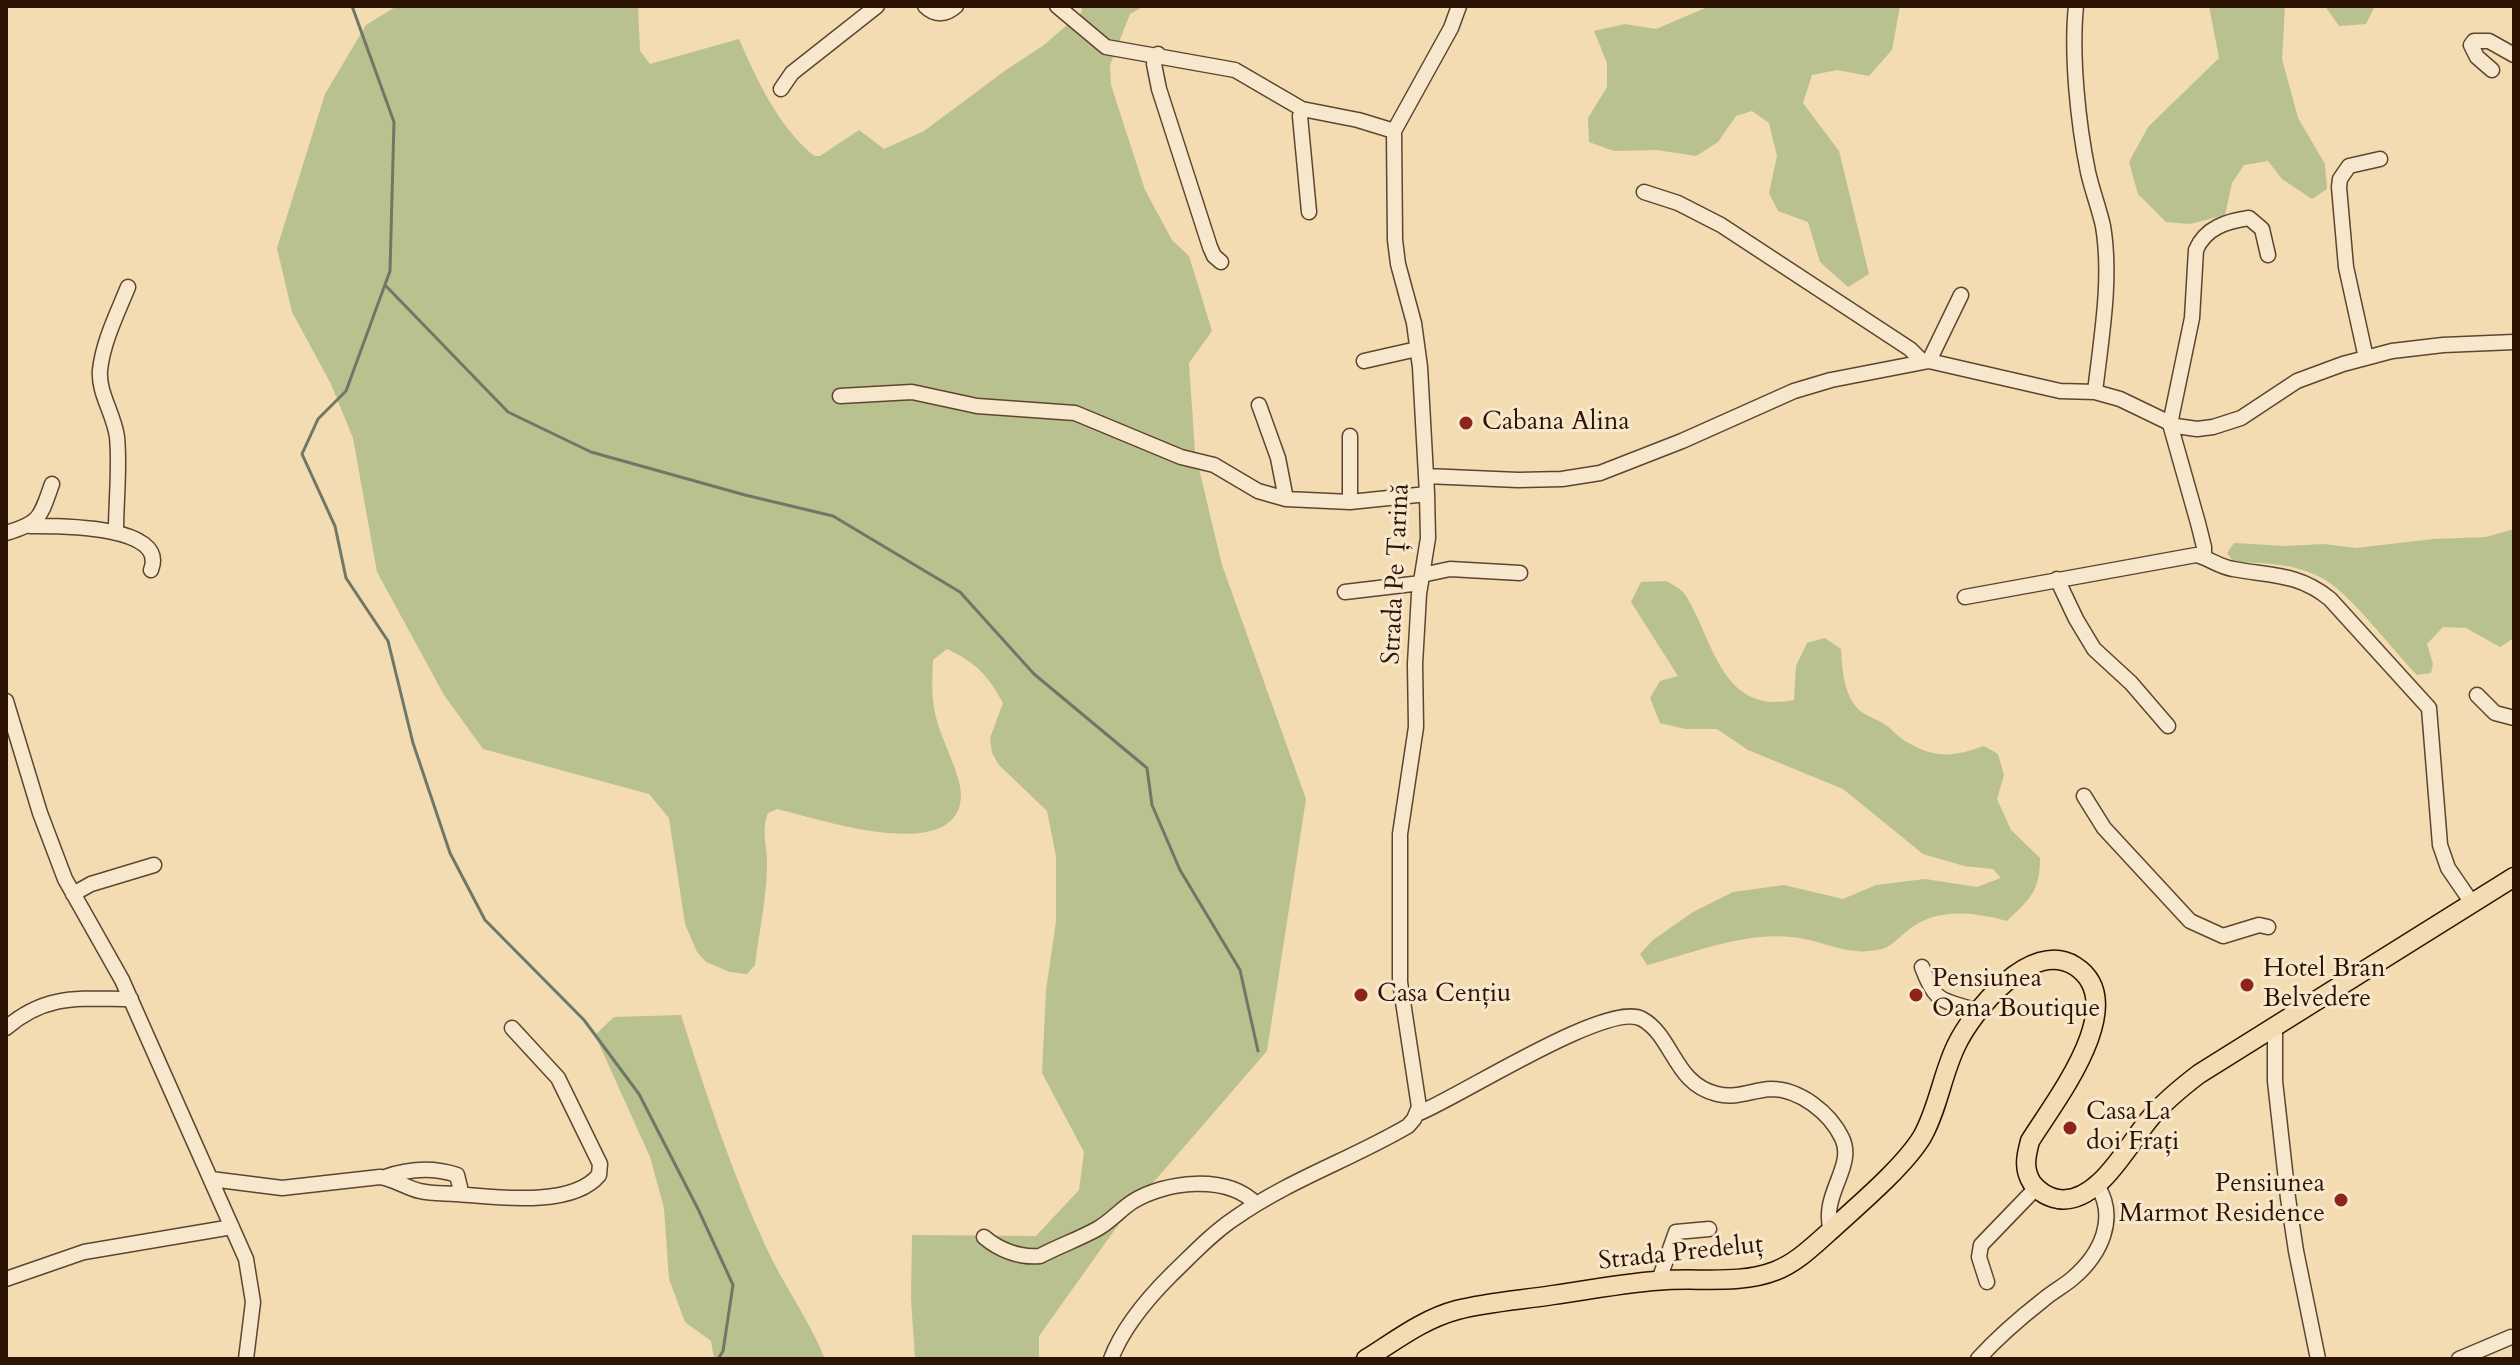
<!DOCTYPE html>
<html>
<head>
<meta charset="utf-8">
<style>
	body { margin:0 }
	#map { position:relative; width:2520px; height:1365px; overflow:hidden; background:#f3dbb2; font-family:Cardo,serif }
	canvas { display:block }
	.frame { position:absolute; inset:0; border:8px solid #2c1303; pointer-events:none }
</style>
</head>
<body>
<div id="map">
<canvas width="2520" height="1365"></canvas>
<div class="frame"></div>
</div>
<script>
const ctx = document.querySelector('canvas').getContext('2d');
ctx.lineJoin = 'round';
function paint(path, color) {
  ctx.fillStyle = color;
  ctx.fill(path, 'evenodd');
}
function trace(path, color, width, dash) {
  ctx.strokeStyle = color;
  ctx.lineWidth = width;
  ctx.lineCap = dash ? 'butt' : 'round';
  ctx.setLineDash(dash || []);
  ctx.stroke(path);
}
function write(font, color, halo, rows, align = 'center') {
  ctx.font = font + ' Cardo,serif';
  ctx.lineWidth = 6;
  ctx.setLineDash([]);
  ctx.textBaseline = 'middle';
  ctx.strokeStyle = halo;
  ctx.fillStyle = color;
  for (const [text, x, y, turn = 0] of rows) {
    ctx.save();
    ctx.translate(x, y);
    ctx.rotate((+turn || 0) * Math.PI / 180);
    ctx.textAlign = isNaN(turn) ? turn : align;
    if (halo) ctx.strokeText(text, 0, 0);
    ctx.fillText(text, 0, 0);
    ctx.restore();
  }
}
paint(new Path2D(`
	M397,6H638L640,51L650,64L739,39C758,82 778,126 814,156H820L859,130L884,149L924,131L1006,70L1044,45L1082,12L1081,6H1144L1130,14L1110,65L1111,85L1145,190L1172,240L1189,256L1212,331L1189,363L1195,452L1222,565L1306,799L1267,1051L1126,1214L1039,1336V1359H915L911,1298L912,1235L1036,1236L1079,1190L1084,1152L1042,1073L1046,990L1056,922V856L1047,811L999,765L992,753L990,738L1003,703C988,675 975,662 947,649L933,660C932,680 931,701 937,721C942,740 962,778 961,796C958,867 817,818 777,809L768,813C761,831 767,845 767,863C767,896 759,932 755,965L747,974L730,972L706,962L697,952L685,924L669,818L649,794L483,749L444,695L377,572L353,438L331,384L292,312L277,248L325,94L366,25Z
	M1710,6H1900L1892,50L1869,76L1837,70L1812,75L1803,103L1839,151L1869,274L1848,287L1820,262L1808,222L1778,211L1769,193L1777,156L1769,123L1752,111L1736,116L1718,142L1696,156L1657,150L1614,151L1589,142L1588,118L1607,87V63L1594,31L1625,24L1656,29Z
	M2209,6H2285L2282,59L2298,118L2325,164L2327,189L2312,199L2282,179L2268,161L2244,165L2232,183L2225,215L2190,224L2166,222L2138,194L2129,162L2148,127L2219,58Z
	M2325,6H2375L2366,24L2339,26Z
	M2514,529V638L2500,647L2466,628L2443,627L2427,644L2433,664L2431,673L2417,675C2392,650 2349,591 2320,577C2293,563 2263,563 2234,562L2227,553L2234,543L2286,546L2324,544L2356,548L2433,539L2486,537Z
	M1666,581C1673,585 1682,589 1686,596C1714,641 1721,715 1794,700L1796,666L1807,643L1825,638L1841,649C1842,669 1844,694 1858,709C1865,716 1877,719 1886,725C1893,730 1898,737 1905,741C1935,759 1953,757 1984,746L1998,754L2004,775L1997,799L2011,830L2040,858C2040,891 2030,899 2007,921C1973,912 1936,907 1907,931C1892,943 1891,949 1870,951C1842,954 1819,939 1792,937C1742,932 1694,953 1647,965L1640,954L1653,940L1693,912L1733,892L1784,885L1843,899L1876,885L1925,879L1977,887L2001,878L1993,869L1964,866L1923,854L1843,789L1748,750L1717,729H1685L1660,723L1650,698L1660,681L1678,676L1631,602L1641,582Z
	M681,1015C706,1093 731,1171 765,1245C783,1285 809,1319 825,1359H714L711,1341L685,1322L669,1279L664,1208L650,1157L595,1035L614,1017Z`), '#b9c18e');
trace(new Path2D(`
	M352,6L394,122L390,271L346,391L318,419L302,454L335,526L346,578L388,641L413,743L450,853L485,920L584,1020L639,1094L699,1211L733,1285L723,1351L718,1359
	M385,285L508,412L591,452L745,495L833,516L960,592L1034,674L1147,768L1152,805L1180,870L1240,970L1258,1051`), '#6f7867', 3);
const minor = new Path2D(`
	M925,6C935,16 946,15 956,6
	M1057,6L1106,47L1235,70L1302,109L1358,120L1394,131
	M2076,6C2071,55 2078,123 2088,172C2092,190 2099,208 2103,226C2112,279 2101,339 2095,392
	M1158,54L1154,64L1159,89L1210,247L1214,256L1221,262
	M2492,70L2477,57L2471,45L2474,41H2489L2514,55
	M781,89L792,73L877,6
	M1302,109L1300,116L1309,212
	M1644,192L1678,203L1721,225L1910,349L1923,362
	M2366,358L2346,267L2339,187L2340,179L2349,166L2380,159
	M1364,361L1417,349
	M1929,361L1961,295
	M840,396L912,392L977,406L1075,413L1181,457L1214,465L1258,491L1286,499L1350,502L1427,494
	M1259,405L1278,458L1286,499
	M1426,476L1518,480L1562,479L1600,473L1682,441L1794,391L1831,380L1929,361L2060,391L2095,392L2120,399L2176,426L2197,429L2213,427L2241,418L2297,381L2343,364L2392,351L2443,345L2514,342
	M1350,502V436
	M30,526C54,526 169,524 151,570
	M116,531C116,500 120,468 117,437C114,414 98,393 100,370C103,342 117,314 128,287
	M6,533C41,523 40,517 52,484
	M2204,557V547L2198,523L2170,424L2192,318L2196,250C2205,228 2227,221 2249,218L2262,229L2268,255
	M1422,575L1450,569L1520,573
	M2057,579L2076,619L2094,649L2131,683L2168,726
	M1345,592L1421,583
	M1965,597L2196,555C2209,558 2219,567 2233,569C2271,576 2298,573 2330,599L2429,708L2440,845L2448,868L2472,903
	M2477,695L2495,713L2514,718
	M6,701L40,813L65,879L122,980L246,1259L253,1302L246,1359
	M2084,796L2104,828L2190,921L2223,936L2259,925L2268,927
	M73,894L91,884L154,865
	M1922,967C1936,1005 1942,999 1978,1011
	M6,1028C47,993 80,999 131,999
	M2275,1028V1081L2288,1198L2296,1251L2318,1359
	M1417,1114C1458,1098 1608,1000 1642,1019C1673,1036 1674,1084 1717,1094C1737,1099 1752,1090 1771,1089C1800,1089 1830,1113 1842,1138C1856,1167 1820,1194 1831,1231
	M385,1177C408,1169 433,1167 457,1175L460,1187L457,1194
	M211,1179L282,1188L380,1177C395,1179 406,1188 420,1191C432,1194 445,1193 457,1194C495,1197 572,1208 599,1175L600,1164L558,1078L512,1028
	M984,1237C999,1250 1020,1258 1040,1256C1059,1246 1079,1239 1097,1229C1110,1222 1120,1210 1132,1202C1165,1181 1227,1174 1256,1204
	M6,1279L84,1252L232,1227
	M1659,1280L1676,1232L1709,1229
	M1987,1282L1979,1257L1981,1245L2036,1188
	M1111,1359C1123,1327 1147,1299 1171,1275C1192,1255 1211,1234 1235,1218C1289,1180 1352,1159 1408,1126L1414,1119L1419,1107L1400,982V834L1416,727L1415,664L1419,594L1428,538L1427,494L1420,367L1414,323L1398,264L1395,240L1394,131L1451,28L1459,6
	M1978,1359C1998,1337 2020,1318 2043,1300C2052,1292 2064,1286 2073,1278C2101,1254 2118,1218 2097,1185
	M2459,1359L2511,1337`);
const major = new Path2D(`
	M1366,1359C1395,1341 1423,1319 1457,1310C1488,1302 1521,1300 1553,1295C1590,1290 1629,1282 1667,1280C1702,1278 1742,1284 1775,1271C1796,1263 1812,1247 1829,1232C1856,1207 1903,1168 1922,1137C1938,1109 1942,1075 1956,1046C1972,1012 2031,938 2075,966C2133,1003 2054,1102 2030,1141C2026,1156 2023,1169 2032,1183C2039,1192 2047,1197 2058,1199C2099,1205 2129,1142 2152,1116C2166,1100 2182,1087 2199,1074L2514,877`);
trace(minor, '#5e452f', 17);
trace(major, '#2c1303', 21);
trace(minor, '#f7e8cd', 14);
trace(major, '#f3dbb2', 18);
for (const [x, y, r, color] of [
	[1466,423,8,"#8f2418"],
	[2247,985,8,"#8f2418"],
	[1361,995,8,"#8f2418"],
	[1916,995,8,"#8f2418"],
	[2070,1128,8,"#8f2418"],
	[2341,1200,8,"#8f2418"]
]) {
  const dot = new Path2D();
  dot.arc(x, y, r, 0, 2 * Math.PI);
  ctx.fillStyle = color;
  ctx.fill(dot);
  trace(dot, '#f7e8cd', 3);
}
write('26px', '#2c1303', '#f7e8cd', [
	["Cabana Alina",1482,423],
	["Hotel Bran",2263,970],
	["Belvedere",2263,1000],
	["Pensiunea",1932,980],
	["Oana Boutique",1932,1010],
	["Casa Cențiu",1377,995],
	["Casa La",2086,1113],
	["doi Frați",2086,1143],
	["Pensiunea",2325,1185,"right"],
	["Marmot Residence",2325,1215,"right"]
], 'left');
write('26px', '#2c1303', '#f7e8cd', [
	["Strada Pe Țarină",1397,574,-87],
	["Strada Predeluț",1681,1254,-6]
]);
</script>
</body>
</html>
